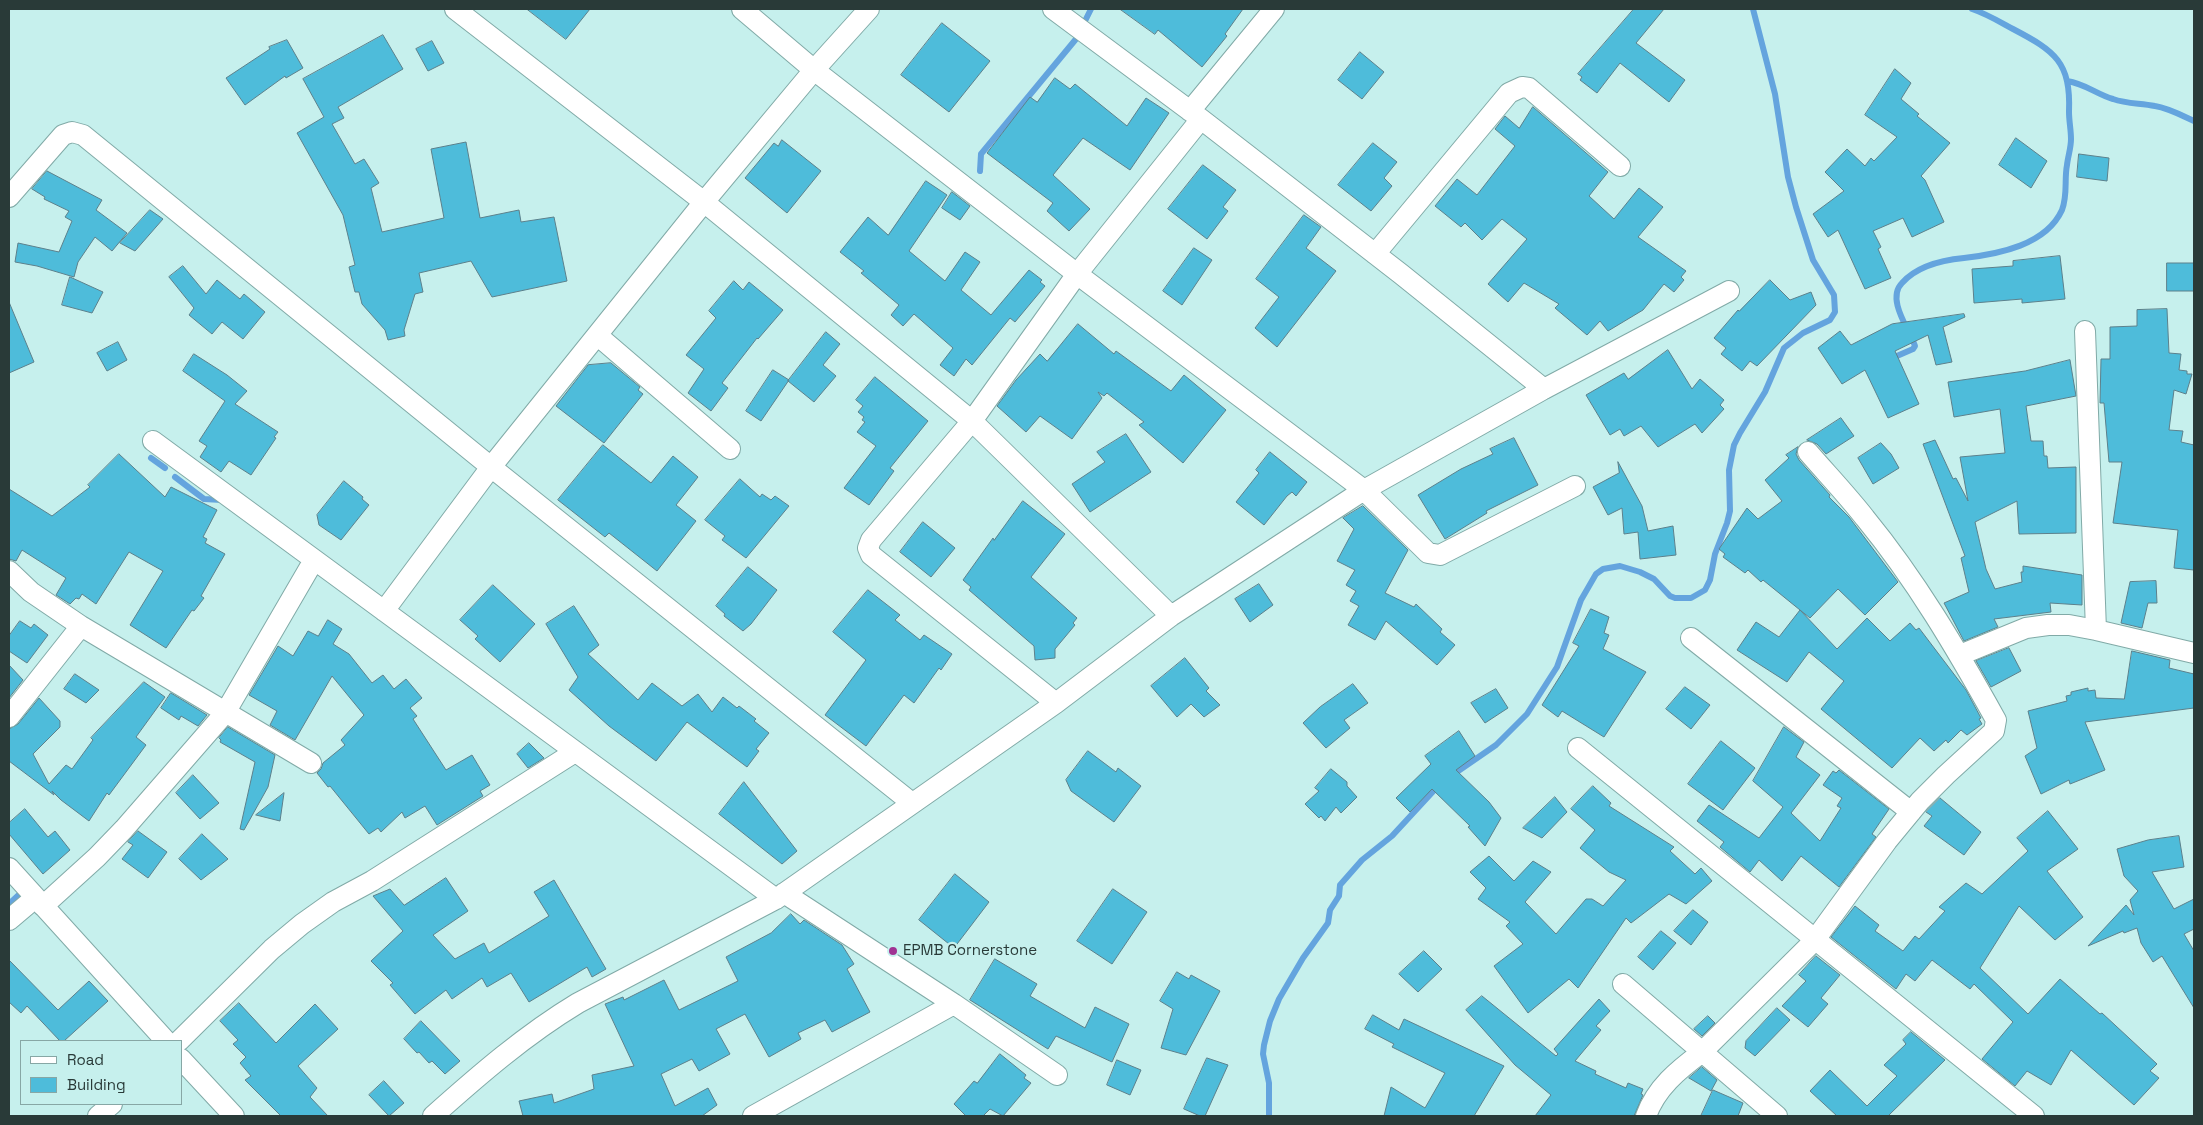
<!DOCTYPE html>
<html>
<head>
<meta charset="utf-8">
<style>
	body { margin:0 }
	#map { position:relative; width:2203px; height:1125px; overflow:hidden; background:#c6f0ed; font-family:"Space Grotesk",sans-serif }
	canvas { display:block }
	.frame { position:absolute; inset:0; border:10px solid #293a38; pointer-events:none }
	.legend { position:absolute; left:20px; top:1040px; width:162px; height:65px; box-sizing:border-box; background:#c6f0ed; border:1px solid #87a7a5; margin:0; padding:6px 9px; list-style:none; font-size:15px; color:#293a38 }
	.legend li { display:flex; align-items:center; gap:10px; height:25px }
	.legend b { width:25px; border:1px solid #87a7a5 }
</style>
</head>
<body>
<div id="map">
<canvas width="2203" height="1125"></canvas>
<div class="frame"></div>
<ul class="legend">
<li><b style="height:6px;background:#fff"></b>Road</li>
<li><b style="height:14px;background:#4ebcda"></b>Building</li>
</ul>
</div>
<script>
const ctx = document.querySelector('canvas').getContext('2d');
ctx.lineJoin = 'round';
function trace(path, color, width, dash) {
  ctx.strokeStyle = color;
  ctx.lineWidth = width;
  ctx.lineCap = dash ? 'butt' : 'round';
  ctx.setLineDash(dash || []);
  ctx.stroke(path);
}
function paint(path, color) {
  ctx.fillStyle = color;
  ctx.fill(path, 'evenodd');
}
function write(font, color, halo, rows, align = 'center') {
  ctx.font = font + ' "Space Grotesk",sans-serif';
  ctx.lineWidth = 4.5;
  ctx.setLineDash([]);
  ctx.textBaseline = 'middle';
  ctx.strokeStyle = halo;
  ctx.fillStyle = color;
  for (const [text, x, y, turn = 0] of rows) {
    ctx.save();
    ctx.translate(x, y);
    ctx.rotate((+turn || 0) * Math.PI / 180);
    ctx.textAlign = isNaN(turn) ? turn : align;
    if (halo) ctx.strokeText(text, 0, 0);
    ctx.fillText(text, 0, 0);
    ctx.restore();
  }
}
trace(new Path2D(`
	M2067,81C2086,84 2096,94 2113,99C2127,104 2140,103 2155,106C2168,108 2181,115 2194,121
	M980,171L981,154L1076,39L1091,9
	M1890,359L1913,349L1915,346C1909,329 1886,299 1902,283C1917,266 1943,260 1964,258C1999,254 2046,245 2062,210C2068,194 2064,180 2067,165C2068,156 2071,148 2071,139C2071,130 2069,121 2069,112C2071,62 2055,51 2013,29C2000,22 1987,14 1972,9
	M151,458L165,468
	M175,477L204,499L222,500
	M1451,776L1496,745L1527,714L1557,667L1581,600L1596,574L1603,569L1620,566L1640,572L1654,579L1670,596L1675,598H1691L1705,590L1710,580L1715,554L1727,523L1730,511L1729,470L1734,445L1740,433L1765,392L1784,348L1803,333L1830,320L1835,312L1834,295L1813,260L1796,207L1788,177L1775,94L1753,9
	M9,904L23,891
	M1269,1116V1083L1263,1054L1264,1045L1270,1021L1279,999L1303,958L1328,923L1330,910L1339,896L1340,885L1362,860L1392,836L1439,785`), '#64a4de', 6);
const building = new Path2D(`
	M527,9H590L566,39Z
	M1120,9H1243L1225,34L1227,36L1202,67L1158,30L1155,34Z
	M1634,9H1664L1636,43L1685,80L1669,102L1620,63L1597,93L1580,80L1582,77L1578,74Z
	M942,23L990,61L949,112L901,75Z
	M383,35L403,69L338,107L344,118L332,124L355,164L364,159L379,183L371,188L382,232L444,218L431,149L466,142L480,218L519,210L521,222L554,217L567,281L492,297L471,261L419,273L423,292L415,294L404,330L405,336L388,340L385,330L362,304L359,292H355L349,267L355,265L343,215L297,133L324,117L303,79Z
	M287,40L303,68L286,78L285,76L245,105L226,78L270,49L269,47Z
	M432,41L444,63L428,71L416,49Z
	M1360,52L1384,72L1362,99L1338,80Z
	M1895,69L1911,83L1901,99L1919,114L1917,116L1950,143L1921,176L1925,180L1944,222L1912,237L1903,218L1873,231L1881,247L1878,249L1891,278L1865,289L1838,230L1828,237L1813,214L1844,191L1825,172L1847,149L1865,166L1871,158L1874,161L1897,137L1865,115Z
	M1055,78L1070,89L1075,84L1127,126L1146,98L1169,113L1130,170L1083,138L1053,175L1090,209L1069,231L1047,211L1053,203L987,153L1030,97L1037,102Z
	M1533,107L1608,172L1589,196L1614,219L1639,188L1663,207L1638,237L1686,271L1681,277L1684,280L1674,292L1664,284L1643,310L1608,331L1600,321L1587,335L1555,308L1559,304L1524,283L1508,302L1488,284L1527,239L1502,219L1482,240L1465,223L1461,227L1435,206L1457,179L1477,195L1515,146L1495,129L1505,116L1519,128Z
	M2016,138L2047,161L2031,188L1999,165Z
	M782,140L821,171L787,213L745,178L774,143L778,146Z
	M1373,143L1397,162L1384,178L1392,186L1371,211L1338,185Z
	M2079,154L2109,158L2107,181L2077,177Z
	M1203,165L1236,190L1223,207L1228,211L1207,239L1168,209Z
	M47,171L102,200L96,210L127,233L112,251L95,237L78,262L74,277L37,266L15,262L18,243L59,252L72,221L65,217L69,211L44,199L45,197L32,189Z
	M926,181L947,195L909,251L945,281L965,252L980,262L961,290L991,315L1029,270L1042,280L1040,282L1045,286L1015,322L1010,318L972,365L966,359L954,376L940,365L953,348L914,314L903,326L891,315L899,305L861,273L864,271L840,252L868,217L888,235Z
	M952,192L970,206L960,220L942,208Z
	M150,210L163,219L135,251L120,243Z
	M1304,215L1321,227L1306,248L1336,271L1277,347L1255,328L1279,297L1256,279Z
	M1194,248L1212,260L1182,305L1163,291Z
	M2060,256L2065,299L2022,303V299L1974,303L1972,269L2013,266V261Z
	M2167,263H2194V291H2167Z
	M183,266L206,294L217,280L240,299L244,294L265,312L243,339L222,322L212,334L189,315L194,308L169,277Z
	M70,277L103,292L92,313L62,305Z
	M1770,280L1790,300L1811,292L1816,305L1757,366L1750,361L1742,371L1721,354L1726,348L1714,338L1738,310L1739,311Z
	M734,281L743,290L749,282L783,310L758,339L757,338L722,383L728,388L711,411L688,393L704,369L686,355L716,318L709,311Z
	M9,302L34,362L9,373Z
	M2167,309L2169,353L2181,354L2179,370L2187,371V374H2192L2186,394L2174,390L2169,430L2183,431L2181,442L2194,445V570L2174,568L2178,530L2113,523L2122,462H2109L2104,403H2100L2101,359H2110V327L2137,326V310Z
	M1964,314L1965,317L1943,327L1952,362L1936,365L1928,335L1895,351L1919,404L1888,418L1865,370L1842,384L1818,348L1840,331L1851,345L1892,324Z
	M1078,324L1114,354L1116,351L1171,391L1184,375L1226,410L1183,463L1139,425L1144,422L1107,393L1104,396L1098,392L1102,398L1072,439L1040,416L1026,432L997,406L1016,380L1040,354L1047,361Z
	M826,332L840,344L823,365L836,376L814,402L788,381Z
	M118,342L127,360L107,371L97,353Z
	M1668,350L1692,389L1700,379L1724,400L1720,405L1724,409L1702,433L1695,424L1658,447L1641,426L1624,436L1620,429L1610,435L1586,395L1624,373L1628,379Z
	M194,354L227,375L247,391L235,404L278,432L274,437L276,438L251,475L229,461L221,472L200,457L207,446L199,441L225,401L183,371Z
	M2070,360L2076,396L2026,406L2031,441H2043L2044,456H2047L2048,468L2076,467V533L2019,534L2017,501L1975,522L1986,569L1995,589L2022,582L2021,572H2023V566L2082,575V605L2050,603L2051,612L1994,619L1998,627L1964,641L1944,603L1969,592L1961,558L1965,556L1923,444L1935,440L1953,479L1956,478L1968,501L1960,457L2005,453L2000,409L1954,417L1948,382L2025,371Z
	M611,363L640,387L638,390L643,394L604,443L556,406L588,365Z
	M773,370L789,380L761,421L746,411Z
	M875,377L928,421L890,468L894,471L869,505L844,488L876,446L857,432L865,422L862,420L864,417L858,412L863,406L856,400Z
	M1841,418L1854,436L1826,454L1817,444L1807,440Z
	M1126,434L1151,472L1090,512L1072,484L1105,462L1097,452Z
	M1514,438L1538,485L1486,511L1487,513L1445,539L1418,495L1461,469L1493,454L1490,449Z
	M1881,443L1891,454L1899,468L1873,484L1858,458Z
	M603,445L651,483L673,456L698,477L676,505L696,521L657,571L609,533L605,537L558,500Z
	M1798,447L1796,454L1799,460L1830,495L1829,497L1849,517L1898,582L1865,615L1838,589L1810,618L1800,610L1837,649L1867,618L1890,641L1910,623L1916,630L1919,628L1966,690L1981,718L1979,719L1982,724L1967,735L1961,730L1948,743L1946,740L1934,751L1920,738L1892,768L1821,709L1844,681L1809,652L1787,682L1737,650L1756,622L1779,637L1800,610L1763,580L1761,582L1748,570L1745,573L1723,557L1725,554L1719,549L1747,508L1758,519L1782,501L1765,480L1789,458L1786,455Z
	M1270,452L1307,482L1296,496L1292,492L1287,496L1264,525L1236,502L1259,473L1256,470Z
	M119,454L165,497L171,487L217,510L203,537L207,539L205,543L225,554L201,596L204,598L194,611L192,610L166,648L130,625L163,571L129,552L96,604L82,594L79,599L76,598L70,604L56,595L66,578L22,550L16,561L9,559V489L52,516L90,487L88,485Z
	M1618,462L1642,506L1648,531L1673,526L1676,555L1640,559L1638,532L1624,534L1622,508L1608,515L1593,487L1619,473Z
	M740,479L760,497L762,494L771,500L775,496L789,506L746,558L722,540L725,536L705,520Z
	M344,481L363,497L362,499L369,505L341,540L319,525L317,515Z
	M1023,501L1065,534L1031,577L1077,618L1073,623L1075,625L1055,649V658L1035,660L1034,646L969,590L971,587L963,580L993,538L994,540Z
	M1363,506L1408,550L1385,593L1414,607L1416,604L1442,629L1440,632L1455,645L1437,665L1386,621L1375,640L1348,625L1359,606L1350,601L1356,591L1346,585L1355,570L1337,561L1354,529L1343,518Z
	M923,522L955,548L931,577L900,552Z
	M748,567L777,590L751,624L743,631L724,616L725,614L716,606Z
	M2156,581L2157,603H2148L2142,628L2121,623L2130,582Z
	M1259,584L1273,605L1250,622L1235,599Z
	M493,585L535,624L500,662L475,639L478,636L460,620Z
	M868,590L900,615L895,620L920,640L924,635L952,654L941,670L939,668L914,703L904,695L866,746L825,715L866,660L833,632Z
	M574,606L599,645L588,654L638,700L652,683L682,706L698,694L712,712L723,697L737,708L739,706L756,719L754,721L769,733L756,749L759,751L747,767L687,722L656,761L609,726L569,690L578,677L546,624Z
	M1591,609L1609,617L1604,633L1609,635L1603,649L1646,672L1604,737L1562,711L1558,717L1542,705L1579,646L1573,643Z
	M328,620L342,629L333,644L349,654L372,683L383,675L394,689L406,679L422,698L410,708L417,716L413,719L446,770L472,755L490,785L480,791L483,796L437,825L425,806L405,818L402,812L381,832L378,828L369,834L330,786L328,787L317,773L321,769L323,763L345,745L341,740L364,715L332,676L295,740L270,725L277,711L249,695L278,646L293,656L308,631L318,636Z
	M20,621L31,628L34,624L48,635L27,663L9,651V636Z
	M2009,648L2021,671L1991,687L1976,661Z
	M2132,651L2170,660L2169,668L2194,674V708L2085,722L2105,770L2070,784L2069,780L2041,794L2025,756L2037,748L2028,711L2067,701L2066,696L2071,695V692L2088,688V691L2095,690L2096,698L2124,699Z
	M1185,658L1209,688L1206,691L1220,705L1204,717L1191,704L1177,717L1151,686Z
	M9,665L23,680L9,698Z
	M75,674L99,690L86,703L64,689Z
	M144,682L165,697L136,737L146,745L109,795L107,793L89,821L61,800L52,791L54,795L9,761V729L18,724L39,698L60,721V727L33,754L49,784L66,765L72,769L93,740L91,738Z
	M1353,684L1368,703L1344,720L1350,728L1326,748L1303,723L1320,707Z
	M1685,687L1710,705L1691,729L1666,709Z
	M1496,689L1508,708L1485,723L1471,703Z
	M171,693L207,715L198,726L181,716L179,720L161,708Z
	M228,727L275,755L268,787L244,830L240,829L255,762L220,742L221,740L219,738Z
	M1784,727L1804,742L1796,757L1820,775L1791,813L1820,841L1841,808L1837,806L1842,798L1823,785L1833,771L1836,773L1839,770L1889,809L1872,834L1876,837L1839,887L1801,856L1782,881L1759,860L1750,872L1720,847L1724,842L1697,821L1709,805L1759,838L1783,807L1753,781Z
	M1459,731L1475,756L1456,770L1489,802L1501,818L1485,846L1468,827L1470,826L1432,789L1410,812L1396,798L1431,764L1425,756Z
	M1721,741L1755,768L1723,810L1688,784Z
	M529,743L544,758L528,768L517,754Z
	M1088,751L1116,772L1118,768L1141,786L1114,822L1071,791L1066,780Z
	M1331,769L1347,782V786L1357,797L1341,813L1336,807L1325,821L1321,816L1319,818L1305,804L1319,791L1315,788Z
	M193,775L219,803L200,819L176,793Z
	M744,782L797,851L782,864L719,814Z
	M1593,786L1611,803L1609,806L1674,847L1670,851L1695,874L1701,868L1712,881L1686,904L1669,894L1631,923L1626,918L1578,988L1569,979L1528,1013L1494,966L1523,944L1506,926L1510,922L1478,899L1486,888L1470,872L1489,856L1514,881L1533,861L1551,872L1525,902L1556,934L1586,899H1592L1603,906L1626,880L1609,872L1580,848L1595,830L1571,809Z
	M284,793L280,821L256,815Z
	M1555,797L1567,812L1542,838L1523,828Z
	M1940,798L1981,832L1964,855L1924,826L1932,816L1926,812Z
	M25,809L48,837L55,831L70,850L43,874L9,834V823Z
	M2048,811L2078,849L2047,871L2083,917L2055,940L2019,906L1980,968L2028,1014L2060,979L2100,1014L2102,1013L2157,1064L2150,1071L2159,1078L2134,1105L2071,1050L2051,1085L2027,1071L2015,1086L1982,1059L2013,1022L1974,984L1970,989L1932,960L1915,981L1906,974L1896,989L1831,937L1855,906L1879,925L1875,931L1903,951L1915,936L1919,939L1945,911L1939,907L1966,883L1982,894L2028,851L2017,838Z
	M138,831L167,852L148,878L122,859L133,845L128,842Z
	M202,834L228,859L201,880L179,859Z
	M2179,836L2184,867L2152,872L2174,909L2194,899V929L2184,934L2194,951V1008L2162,956L2153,962L2141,943L2137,928L2124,933L2123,931L2088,946L2126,905L2134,915L2130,900L2138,891L2124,876L2117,849L2148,840Z
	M955,874L989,902L954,948L919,920Z
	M446,878L468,911L433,935L455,959L484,943L489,953L549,916L534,892L554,880L606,969L592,977L587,967L529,1002L511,973L487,987L482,978L452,999L446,990L415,1014L390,985L393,983L371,961L403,931L373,896L390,889L404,905Z
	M1113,889L1147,912L1112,964L1077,941Z
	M1693,910L1708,922L1691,945L1674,931Z
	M791,914L800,924L804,920L842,945L854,964L847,969L870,1012L832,1032L825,1020L798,1033L801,1039L769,1057L745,1014L716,1029L730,1054L699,1071L692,1059L661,1074L675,1106L708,1088L717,1105L702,1116H523L519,1101L552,1094L554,1103L594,1089L592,1075L634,1066L605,1004L623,997L624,1000L664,980L679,1010L738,981L726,957L771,933Z
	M1661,931L1676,943L1653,970L1638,957Z
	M1424,951L1442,969L1418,992L1399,974Z
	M1816,956L1840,975L1821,998L1828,1004L1808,1027L1782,1006L1806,981L1799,975Z
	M995,959L1037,984L1030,996L1085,1028L1095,1007L1129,1024L1112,1062L1056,1036L1048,1049L970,1000Z
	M9,960L58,1010L89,981L108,1001L64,1041H60L27,1006L21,1013L9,1002Z
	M1177,972L1189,979L1191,975L1220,991L1186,1055L1161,1048L1173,1009L1160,1001Z
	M1482,996L1556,1056L1558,1054L1554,1049L1599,999L1610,1011L1596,1026L1601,1030L1575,1061L1596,1071L1595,1074L1626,1088L1628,1083L1643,1089L1641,1094L1643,1095L1634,1116H1535L1551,1095L1515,1065L1466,1010Z
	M239,1003L276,1043L315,1004L338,1029L298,1066L317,1088L310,1097L328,1116H281L245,1080L251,1076L240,1063L246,1057L233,1044L238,1040L220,1021Z
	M1777,1008L1790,1020L1755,1056L1745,1048L1746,1041Z
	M1373,1015L1399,1030L1404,1019L1504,1066L1474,1116H1384L1391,1087L1425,1108L1445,1073L1392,1047L1394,1044L1365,1029Z
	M1708,1016L1715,1023L1702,1036L1694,1029Z
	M421,1021L460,1061L445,1074L432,1061L429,1063L419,1052L417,1053L404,1039Z
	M1911,1032L1945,1060L1888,1116H1837L1810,1091L1830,1070L1867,1106L1897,1076L1884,1065L1906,1044L1903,1040Z
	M1000,1054L1026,1075L1024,1078L1031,1083L1003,1116L990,1109L983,1116H966L954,1104L974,1081L977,1083Z
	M1207,1058L1228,1065L1205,1116H1200L1184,1109Z
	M1117,1060L1141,1070L1130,1095L1107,1085Z
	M1702,1067L1717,1080L1711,1091L1689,1078Z
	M384,1081L404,1103L389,1116L369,1095Z
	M1713,1090L1743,1103L1738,1116H1701Z`);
paint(building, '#4ebcda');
trace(building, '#5c808b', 1);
const street = new Path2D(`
	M455,9L704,202L972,421L1171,616
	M742,9L814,70L1077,274L1364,490L1428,553L1440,555L1575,486
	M1053,9L1201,119L1401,274L1544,389
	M1190,111L1274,9
	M9,197L63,135L72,132L83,135L491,467L912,803
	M1375,254L1509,93L1522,87L1529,88L1620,166
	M2085,331L2096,630
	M597,335L730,449
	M153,441L776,899
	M9,571L31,592L81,626L311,763
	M384,611L491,467L704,202L814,70L869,9
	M1691,638L1911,812
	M1960,655L2026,628L2048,625H2069L2096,630L2194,653
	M1056,703L871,555L868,548L871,540L972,421L1077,274L1201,119
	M9,717L81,626
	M1578,748L2034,1116
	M9,868L166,1041
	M784,893L954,1004L1057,1075
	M43,906L97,857L124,829L225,713L314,560
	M9,920L35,898
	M1623,984L1777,1116
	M179,1041L272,949L302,924L333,902L372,881L575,752
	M181,1059L234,1116
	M98,1116L112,1104
	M433,1116C479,1075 525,1035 578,1003L776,899L1056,703L1171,616L1364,490L1544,389L1729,291
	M753,1116L954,1004
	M1646,1116C1656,1088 1678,1070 1701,1053L1814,941L1887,841L1920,801L1946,775L1994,731L1996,720C1957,650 1916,580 1865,518C1847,495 1827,474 1808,452`);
trace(street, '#81aaa7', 22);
trace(street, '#fff', 20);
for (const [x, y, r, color] of [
	[893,951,5,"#a03393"]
]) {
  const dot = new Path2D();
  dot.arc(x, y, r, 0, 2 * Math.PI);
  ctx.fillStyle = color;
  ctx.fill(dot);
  trace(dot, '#c6f0ed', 2);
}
write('15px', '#293a38', '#c6f0ed', [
	["EPMB Cornerstone",903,951]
], 'left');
</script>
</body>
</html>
